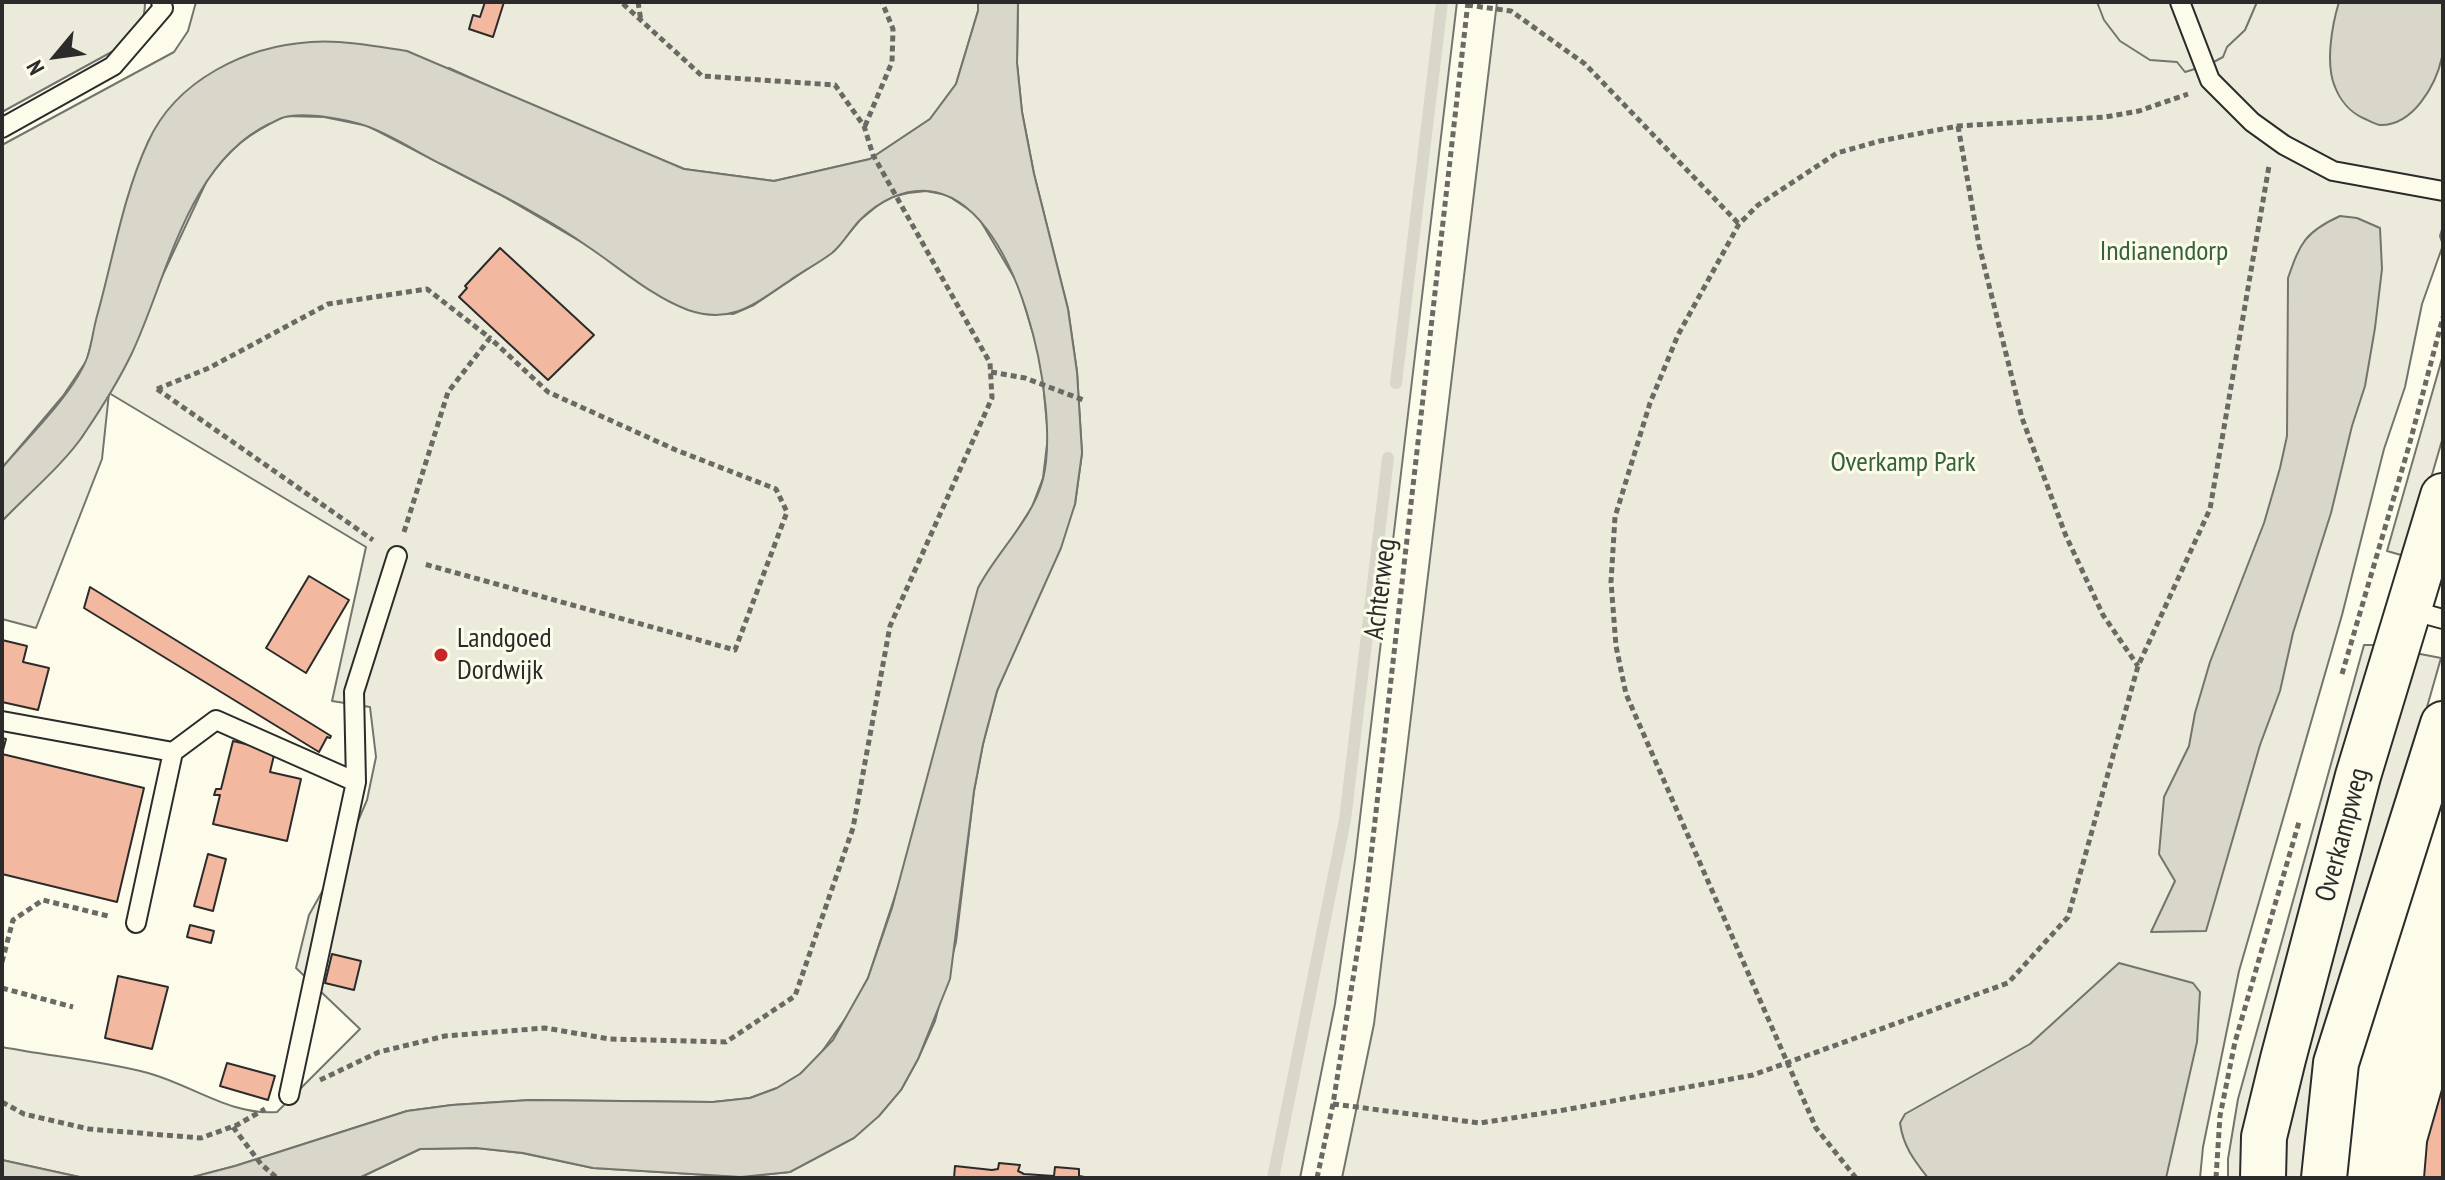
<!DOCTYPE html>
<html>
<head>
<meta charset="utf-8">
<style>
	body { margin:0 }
	#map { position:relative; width:2445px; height:1180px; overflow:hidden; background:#fdfbea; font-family:"PT Sans Narrow",sans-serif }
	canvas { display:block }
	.frame { position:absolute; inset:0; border:4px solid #2b2b2b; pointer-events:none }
	.north { position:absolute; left:16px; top:16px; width:80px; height:80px; -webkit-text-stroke:6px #fdfbea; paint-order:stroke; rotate:241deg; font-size:22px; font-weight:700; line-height:32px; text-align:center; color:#2b2b2b }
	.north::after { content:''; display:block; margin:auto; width:28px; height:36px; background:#2b2b2b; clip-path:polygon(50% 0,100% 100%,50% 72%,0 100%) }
</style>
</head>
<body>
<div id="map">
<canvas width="2445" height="1180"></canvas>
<div class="frame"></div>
<div class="north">N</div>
</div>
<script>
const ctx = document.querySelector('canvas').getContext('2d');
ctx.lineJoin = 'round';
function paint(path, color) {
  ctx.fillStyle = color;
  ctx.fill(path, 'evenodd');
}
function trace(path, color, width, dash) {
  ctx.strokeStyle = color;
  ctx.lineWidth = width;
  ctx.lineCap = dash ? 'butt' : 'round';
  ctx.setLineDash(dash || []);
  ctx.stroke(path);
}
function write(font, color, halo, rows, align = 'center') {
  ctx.font = font + ' "PT Sans Narrow",sans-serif';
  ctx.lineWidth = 6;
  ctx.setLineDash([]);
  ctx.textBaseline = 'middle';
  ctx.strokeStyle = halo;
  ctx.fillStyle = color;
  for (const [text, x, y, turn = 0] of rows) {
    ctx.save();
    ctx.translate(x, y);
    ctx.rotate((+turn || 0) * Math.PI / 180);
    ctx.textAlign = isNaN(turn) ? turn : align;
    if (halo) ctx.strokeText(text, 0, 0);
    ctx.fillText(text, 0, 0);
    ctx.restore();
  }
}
const green = new Path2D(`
	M2,2H145C145,20 139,31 128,43L2,112Z
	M196,2H978V11L956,84L930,119L870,159L774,181L684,169L543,111L449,68L149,140L131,189L87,360L63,396L2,468V145L174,52L188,31Z
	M1018,2H1457L1355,860L1335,1004L1300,1178H359L420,1149L476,1148L522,1153L593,1168L741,1177L790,1172L901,1090L918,1059L935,1021L956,942L974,791L983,744L997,691L1075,504L1082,453L1077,372L1068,309L1034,174L1022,112L1017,63Z
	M1497,2H2443V226L2440,236L2443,245L2422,304L2405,387L2384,449L2342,615L2239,971L2203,1147L2200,1178H1342L1374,1024Z
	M285,116L324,117L368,126L501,195L583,243L669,301L690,310L733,314L754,305L834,251L860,220L878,205L892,197L908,193L926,191L947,195L977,215L1018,284L1041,360L1048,436L1043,478L1032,507L1014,535L868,978L852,1009L816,1060L800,1074L777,1088L750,1098L713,1102L530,1100L452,1105L407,1111L235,1166L189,1178H84L2,1160V1047C49,1056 103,1061 148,1073C192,1085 231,1116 277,1112L360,1029L296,968L309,915L346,849L367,800L376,757L370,707L332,701L366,547L109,393L102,459L36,628L2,619V521L82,437L108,392L208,178C233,145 248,134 285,116Z
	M2443,355V437L2408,557L2387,551Z
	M2364,645H2382L2247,1178H2228V1159L2238,1099Z
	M2415,653L2441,658L2306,1132L2303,1178H2275L2279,1120Z`);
paint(green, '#ecebdb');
trace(green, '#74746e', 2);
const parking = new Path2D(`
	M2097,2H2257L2245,30L2227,47L2223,57L2208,65L2185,72L2177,62L2150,60L2120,41L2104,20Z`);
paint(parking, '#eceadb');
trace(parking, '#74746e', 2);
const water = new Path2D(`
	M978,2H1018L1017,63L1022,112L1034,174L1068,309L1077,372L1082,453L1075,504L1061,548L997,691L983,744L974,791L950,979L918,1059L901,1090L879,1116L854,1138L790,1172L741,1177L593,1168L523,1153L476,1148L420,1149L359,1178H189L235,1166L407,1111L452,1105L530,1100L713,1102L750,1098L777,1088L800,1074L833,1040L868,978L892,908L978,588C997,551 1032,521 1043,479C1061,407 1019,199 928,191C902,189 878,202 860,220C850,230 843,244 832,253C819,263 803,271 789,281C754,304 732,325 688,310C651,296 620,268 587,246C543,215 493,191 445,166C420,154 395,137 369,127C349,119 306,112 285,117C279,118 275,122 269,124C187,164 168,276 132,353C119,380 101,409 84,434C66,462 26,496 2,521V468C27,438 74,393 87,358C92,344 93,330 97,316C113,259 123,196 148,142C176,80 246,46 311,42C343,40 376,46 407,51L684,169L774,181L870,159L930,119L956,84L978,11Z
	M2339,2H2443C2443,19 2445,40 2442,57C2436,85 2413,126 2380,125C2375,124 2368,120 2363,118C2350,112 2340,100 2335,87C2325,64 2332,25 2339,2Z
	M2340,216L2357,218L2380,228L2382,269L2375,328L2365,386L2352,426L2331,513L2293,633L2280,691L2260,745L2206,931L2151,932L2175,881L2159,854L2164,797L2189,746L2195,713L2210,662L2264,523L2280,468L2287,436L2288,278C2300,243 2305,232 2340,216Z
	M2119,963L2193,983L2200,992L2197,1042L2166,1178H1928C1914,1160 1903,1146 1900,1123L1905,1114L2030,1044Z
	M2,1160L84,1178H2Z`);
paint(water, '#d8d7c9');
trace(water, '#74746e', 2);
trace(new Path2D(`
	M1396,383L1442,2
	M1273,1178L1345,820L1388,458`), '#d8d7c9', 12);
const building = new Path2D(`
	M485,2H504L493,37L469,29L473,15L480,17Z
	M500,248L594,335L548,380L459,297L467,288L465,286Z
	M309,576L349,600L306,673L266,648Z
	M90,587L331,736L330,738L327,737L319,752L84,608Z
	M2,640L27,646L23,662L49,668L38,710L2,702Z
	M2,738L6,739L2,754L144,788L117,902L2,874Z
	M233,741L275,751L270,772L301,779L287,841L213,824L220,795H214L216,789H221Z
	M208,854L226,859L213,911L194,906Z
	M190,925L214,931L211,943L187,937Z
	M332,954L361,961L354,990L325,983Z
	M118,976L168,987L152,1049L105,1038Z
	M227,1063L275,1076L268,1100L220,1086Z
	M2443,1086V1178H2424L2427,1142Z
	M999,1163L1020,1165L1018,1171L1024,1174L1054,1176L1055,1167L1079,1169V1176L1090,1178H954L955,1166L992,1170L998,1169Z`);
paint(building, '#f2b8a0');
trace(building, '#2b2b2b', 2);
const lane = new Path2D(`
	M2180,2L2210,80L2252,122L2284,145L2333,171L2443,191
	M2,128L113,66L163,8L161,2
	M2410,610L2443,619
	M2,721L173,752L136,923
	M173,752L216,720L356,782L289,1095
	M356,782L354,692L397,556`);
const secondary = new Path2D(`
	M2263,1178L2264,1137L2283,1059L2358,776L2443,496
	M2324,1178L2336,1063L2443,724`);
trace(lane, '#2b2b2b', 22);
trace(secondary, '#2b2b2b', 48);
trace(new Path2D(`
	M638,2L641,21
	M1467,5L1511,11L1585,64L1739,224
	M865,126L892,62L893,29L882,2
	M1958,126L1979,245L2022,418L2066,536L2103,615L2138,666
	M991,372L1025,378L1086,401
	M157,389L373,540
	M157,389L209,368L328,304L427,289L490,338
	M404,532L448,392L490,338L548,392L676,450L776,489L787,512L735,650L424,564
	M2342,674L2409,446L2443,317
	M2,962L13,920L43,900L108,916
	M2,988L73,1007
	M320,1080L379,1052L445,1036L545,1028L610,1039L726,1042L795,996L853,828L890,626L992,398L990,363L873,155L864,126L835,85L702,76L621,2
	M2,1102L24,1114L89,1129L201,1138L237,1125L265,1109
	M1333,1104L1480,1123L1564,1110L1753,1075L2008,983L2068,917L2138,666L2210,509L2269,166
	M233,1127L261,1164L277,1178
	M1317,1178L1333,1104L1367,891L1468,2
	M1856,1178L1816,1128L1626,694L1616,646L1611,582L1615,517L1650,403L1678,335L1739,224L1758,205L1837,153L1880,141L1958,126L2105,117L2139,111L2188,94
	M2216,1178L2220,1116L2235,1042L2299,822`), '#6a6964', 5, [6, 4]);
trace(lane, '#fdfbea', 18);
trace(secondary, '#fdfbea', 44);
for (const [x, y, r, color] of [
	[441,655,8,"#c62828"]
]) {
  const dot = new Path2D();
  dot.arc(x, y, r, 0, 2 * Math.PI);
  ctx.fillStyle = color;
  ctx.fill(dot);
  trace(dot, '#fdfbea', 3);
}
write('28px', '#34623c', '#fdfbea', [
	["Indianendorp",2164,252],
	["Overkamp Park",1903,463]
]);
write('28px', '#2b2b2b', '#fdfbea', [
	["Achterweg",1381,589,-83],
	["Overkampweg",2343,835,-75]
]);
write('28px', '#2b2b2b', '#fdfbea', [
	["Landgoed",457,639],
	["Dordwijk",457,671]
], 'left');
</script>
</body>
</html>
